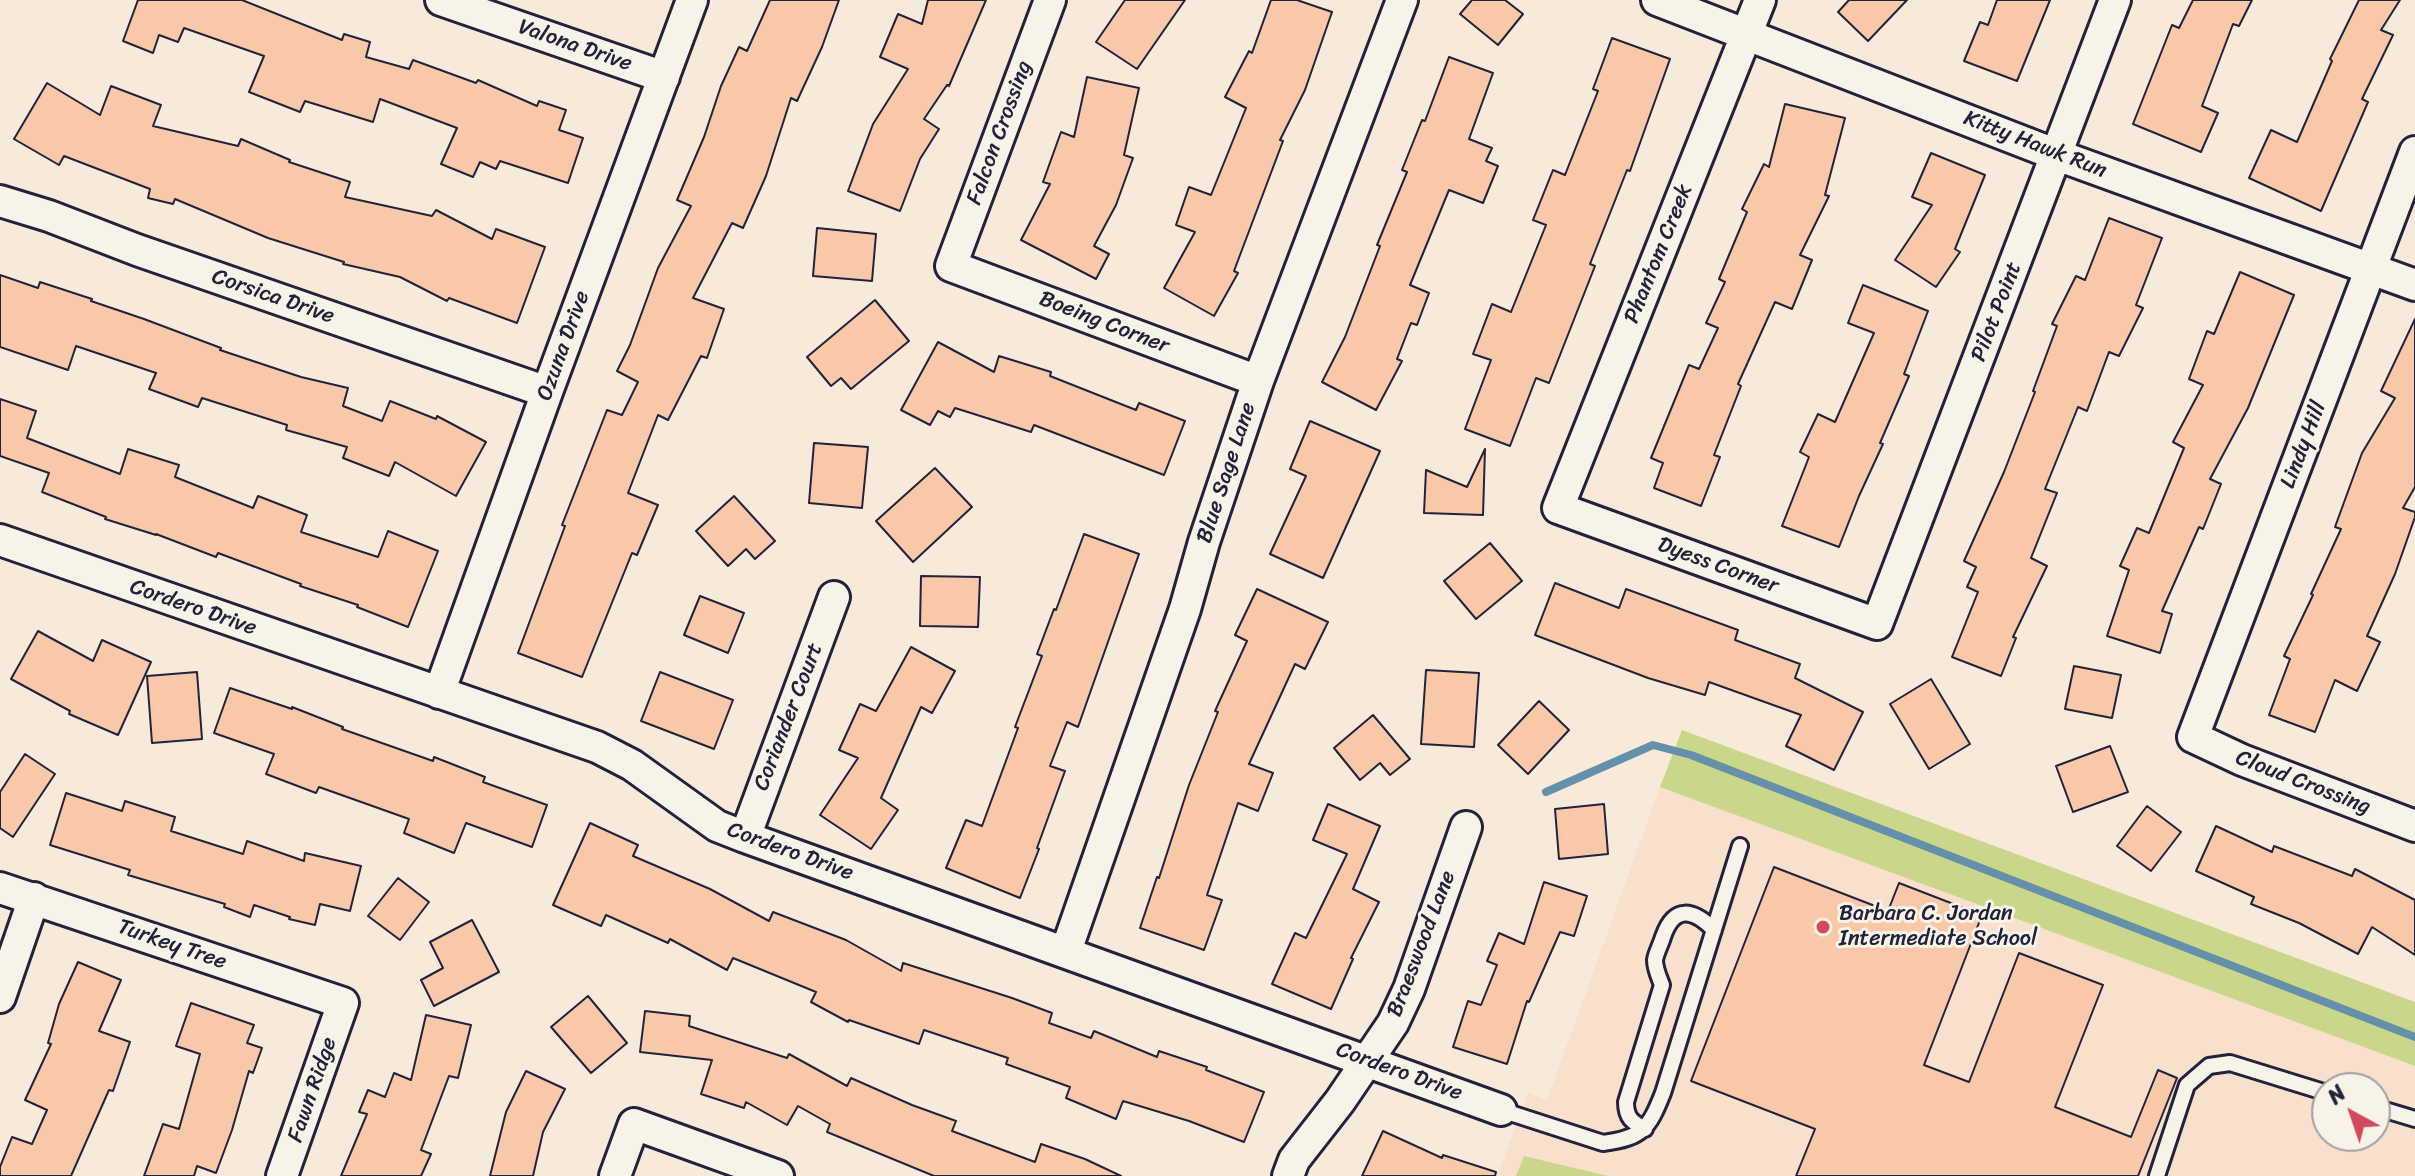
<!DOCTYPE html>
<html>
<head>
<meta charset="utf-8">
<style>
	body { margin:0 }
	#map { position:relative; width:2415px; height:1176px; overflow:hidden; background:#f7eadb; font-family:Sriracha,sans-serif }
	canvas { display:block }
	.north { position:absolute; left:2311px; top:1072px; width:80px; height:80px; box-sizing:border-box; background:#f7f3e8; border:2px solid #a29fa3; border-radius:50%; rotate:320deg; font-size:22px; font-weight:700; line-height:32px; text-align:center; color:#22223b }
	.north::after { content:''; display:block; margin:auto; width:28px; height:36px; background:#d1495b; clip-path:polygon(50% 0,100% 100%,50% 72%,0 100%) }
</style>
</head>
<body>
<div id="map">
<canvas width="2415" height="1176"></canvas>
<div class="north">N</div>
</div>
<script>
const ctx = document.querySelector('canvas').getContext('2d');
ctx.lineJoin = 'round';
function paint(path, color) {
  ctx.fillStyle = color;
  ctx.fill(path, 'evenodd');
}
function trace(path, color, width, dash) {
  ctx.strokeStyle = color;
  ctx.lineWidth = width;
  ctx.lineCap = dash ? 'butt' : 'round';
  ctx.setLineDash(dash || []);
  ctx.stroke(path);
}
function write(font, color, halo, rows, align = 'center') {
  ctx.font = font + ' Sriracha,sans-serif';
  ctx.lineWidth = 6;
  ctx.setLineDash([]);
  ctx.textBaseline = 'middle';
  ctx.strokeStyle = halo;
  ctx.fillStyle = color;
  for (const [text, x, y, turn = 0] of rows) {
    ctx.save();
    ctx.translate(x, y);
    ctx.rotate((+turn || 0) * Math.PI / 180);
    ctx.textAlign = isNaN(turn) ? turn : align;
    if (halo) ctx.strokeText(text, 0, 0);
    ctx.fillText(text, 0, 0);
    ctx.restore();
  }
}
paint(new Path2D(`
	M1660,787L2415,1066V1176H1497L1528,1093L1547,1100ZM2327,1088H2375V1136H2327Z`), '#f8e0cc');
paint(new Path2D(`
	M1682,730L2415,1002V1066L1660,787Z
	M1524,1156L1608,1176H1516Z`), '#cad78a');
trace(new Path2D(`
	M1546,792L1653,745L1691,755L2415,1037`), '#6590a9', 8);
const building = new Path2D(`
	M138,0H242L342,40L344,34L370,42L366,57L409,69L413,60L476,83L478,80L537,106L539,101L566,110L559,130L583,138L568,183L500,161L496,169L480,162L473,177L441,164L457,128L380,99L373,122L305,101L300,112L249,92L264,56L184,28L178,42L159,35L153,53L123,41Z
	M770,0H839L822,47L797,101L791,98L766,176L743,228L732,223L693,298L724,309L707,358L701,356L668,420L658,415L628,493L658,505L637,555L632,553L582,677L518,653L565,526L562,525L607,410L622,415L638,382L617,371L630,345L658,268L691,206L677,200L704,137L721,86L739,47L747,51Z
	M928,0H986L949,86L947,85L924,119L939,129L920,159L900,211L848,191L873,124L908,69L880,57L898,14L922,24Z
	M1125,0H1185L1137,69L1096,42Z
	M1271,0H1297L1332,12L1305,90L1280,140L1283,141L1234,271L1238,273L1214,316L1164,288L1195,232L1176,225L1189,187L1211,195L1246,108L1225,97L1249,51L1252,53Z
	M1472,0H1505L1523,14L1498,45L1460,14Z
	M1849,0H1907L1868,41L1838,12Z
	M1997,0H2050L2017,81L1964,61L1980,22L1988,25Z
	M2193,0H2252L2239,26L2233,24L2202,106L2218,113L2201,152L2133,124L2172,25L2179,28Z
	M2359,0H2400L2381,30L2393,35L2362,99L2368,102L2321,211L2249,178L2271,130L2297,142L2332,61L2330,59Z
	M1612,38L1670,59L1630,171L1627,170L1590,264L1595,266L1549,383L1536,378L1510,446L1465,429L1491,360L1473,354L1492,304L1511,312L1546,225L1533,220L1553,170L1565,175L1598,91L1593,89Z
	M1449,57L1493,73L1469,139L1492,148L1486,161L1498,166L1483,203L1449,190L1410,285L1429,293L1417,325L1411,323L1397,359L1402,361L1376,410L1322,382L1345,337L1380,246L1377,245L1407,172L1402,170L1422,120L1425,121Z
	M1087,77L1139,88L1124,155L1133,158L1116,205L1094,246L1109,254L1096,279L1021,240L1050,184L1043,182L1061,132L1074,137Z
	M47,83L100,115L111,86L161,105L153,126L238,146L241,139L290,160L289,162L350,182L345,197L432,216L436,210L492,239L496,229L545,247L517,323L449,298L447,301L400,277L343,264L344,262L268,238L175,199L173,204L148,198L150,189L64,156L59,165L14,139Z
	M1785,104L1845,118L1825,195L1829,196L1800,255L1812,260L1792,309L1775,302L1738,384L1741,386L1714,455L1720,457L1701,506L1654,488L1663,463L1651,458L1689,365L1699,369L1718,328L1706,323L1725,282L1719,279L1747,212L1742,209L1764,164L1769,167Z
	M1931,153L1985,175L1955,249L1960,252L1936,287L1895,260L1932,205L1912,197Z
	M2109,218L2162,238L2136,305L2143,308L2119,356L2109,352L2087,411L2078,407L2045,489L2057,493L2031,558L2047,566L2013,637L2016,638L2001,676L1952,657L1978,592L1967,587L1976,567L1964,561L2004,472L2035,392L2033,391L2057,326L2052,324L2076,276L2085,280Z
	M817,228L876,234L872,281L813,276Z
	M2240,272L2294,295L2248,408L2210,479L2221,484L2203,529L2199,527L2162,611L2172,614L2160,653L2107,636L2129,570L2120,566L2137,528L2149,533L2184,448L2173,442L2203,385L2189,379L2207,331L2214,334Z
	M0,275L38,288L40,282L92,299L91,301L144,319L221,348L220,350L301,377L348,388L343,406L382,421L390,401L436,419L437,416L486,442L456,496L395,462L389,476L343,458L347,447L286,430L287,425L202,398L198,407L149,389L156,373L76,346L68,370L0,347Z
	M1863,285L1928,311L1904,374L1909,376L1880,443L1883,444L1859,496L1839,547L1782,526L1809,457L1800,452L1818,414L1835,422L1874,333L1848,323Z
	M875,300L909,341L851,389L841,378L831,386L807,357Z
	M2415,319V487L2403,508L2415,512V517L2395,574L2367,636L2380,642L2357,691L2335,680L2315,732L2269,715L2290,659L2284,656L2313,595L2311,594L2341,529L2335,527L2362,453L2395,398L2381,391Z
	M938,342L994,372L999,356L1051,372L1050,376L1136,410L1139,403L1185,421L1164,475L1034,425L1031,432L955,408L950,417L938,411L930,425L901,410Z
	M0,399L36,411L27,438L120,474L128,449L179,465L175,477L253,508L258,496L307,515L301,532L378,557L388,531L438,551L408,627L357,607L358,605L300,586L301,584L218,553L216,557L156,534V535L105,519L106,517L42,492L49,473L0,456Z
	M1310,421L1380,451L1323,578L1270,554L1306,476L1290,469Z
	M814,443L868,447L862,508L809,503Z
	M1485,449L1483,515L1424,513L1426,470L1467,487Z
	M935,468L972,507L913,562L876,521Z
	M734,496L775,541L755,559L746,549L728,566L696,531Z
	M1084,534L1139,554L1078,727L1067,722L1050,766L1065,771L1037,848L1039,849L1020,898L946,868L966,820L982,826L1018,728L1015,727L1042,656L1037,654L1054,609L1056,610Z
	M1490,543L1522,581L1476,619L1444,581Z
	M921,576L980,577L978,627L920,626Z
	M1555,583L1619,608L1626,589L1738,630L1735,640L1800,664L1795,678L1863,712L1834,770L1786,746L1801,715L1709,682L1705,695L1648,678L1535,635Z
	M1257,589L1328,622L1305,669L1295,664L1249,764L1273,773L1258,811L1238,803L1207,895L1222,900L1204,950L1140,928L1157,877L1159,878L1189,785L1218,712L1215,711L1247,641L1235,635Z
	M700,596L744,613L728,653L684,635Z
	M38,631L93,661L102,640L151,662L118,735L69,714L70,711L11,679Z
	M911,647L955,671L932,713L921,707L881,798L898,810L871,849L820,815L858,758L839,750L860,704L876,711Z
	M2074,666L2121,675L2112,718L2065,709Z
	M1426,670L1479,673L1474,747L1421,744Z
	M197,672L202,739L152,743L147,676Z
	M660,672L733,700L714,749L641,721Z
	M1931,679L1970,744L1929,769L1890,704Z
	M230,688L292,709V707L343,727L342,729L433,761L434,757L485,777L483,782L547,805L532,847L466,823L454,853L404,833L409,819L319,787L316,793L266,774L274,754L214,733Z
	M1539,701L1569,730L1528,774L1498,745Z
	M1373,715L1410,759L1390,775L1380,763L1360,780L1334,748Z
	M2110,746L2128,792L2073,812L2056,766Z
	M25,754L55,774L13,837L0,828V792Z
	M66,793L122,811L125,801L175,817L171,831L243,854L247,841L304,861L305,853L361,866L350,911L320,904L315,925L289,919L290,917L254,905L250,917L224,907L225,904L128,875L130,870L50,845Z
	M1328,804L1380,826L1353,889L1379,902L1351,958L1353,959L1331,1009L1272,984L1295,933L1306,938L1347,854L1313,840Z
	M1604,804L1608,854L1559,859L1555,809Z
	M2147,806L2181,832L2151,871L2117,846Z
	M590,823L638,845L633,856L710,889L769,921L773,912L846,940L901,971L903,963L1012,998L1052,1013L1049,1023L1091,1038L1094,1031L1157,1057L1159,1051L1207,1067L1206,1070L1264,1092L1244,1142L1189,1121L1123,1101L1116,1119L1066,1098L1070,1087L1006,1064L1008,1058L924,1030L919,1044L849,1020L848,1022L811,1002L816,992L733,958L727,970L670,939L668,943L606,915L601,926L553,905Z
	M2216,826L2272,852L2274,846L2352,876L2355,869L2415,900V955L2372,927L2358,954L2299,923L2251,904L2254,897L2196,871Z
	M1774,867L1888,911L1899,883L1982,915L1924,1065L1969,1082L2019,953L2103,985L2055,1107L2131,1137L2158,1070L2177,1078L2138,1176H1796L1815,1129L1691,1081Z
	M398,878L429,902L400,940L368,916Z
	M1544,882L1587,896L1574,936L1560,932L1529,1002L1527,1001L1507,1064L1453,1047L1468,1001L1481,1005L1497,965L1487,961L1499,933L1524,944Z
	M472,920L499,972L434,1006L421,980L443,968L430,942Z
	M78,962L121,980L99,1031L130,1042L113,1091L109,1090L71,1176H0V1167L12,1137L32,1144L47,1110L25,1100L51,1044L48,1043L59,1004Z
	M588,996L627,1043L591,1073L551,1027Z
	M191,1003L254,1025L247,1043L262,1048L253,1073L249,1071L232,1130L216,1173L197,1166L194,1176H144L163,1124L179,1129L200,1054L176,1046Z
	M645,1011L690,1016L689,1026L787,1058L789,1054L847,1086L851,1078L912,1105L956,1121L952,1131L1035,1162L1041,1144L1085,1159L1121,1176H934L827,1132L830,1124L798,1106L787,1125L746,1102L744,1108L701,1094L712,1060L640,1052Z
	M426,1015L471,1025L458,1078L449,1076L421,1150L431,1154L421,1176H341L367,1114L359,1112L368,1090L385,1097L394,1073L411,1080Z
	M526,1071L565,1089L543,1132L533,1176H490L506,1112Z
	M1383,1131L1442,1158L1443,1155L1496,1172L1495,1176H1362Z`);
paint(building, '#f9c8a8');
trace(building, '#22223b', 2);
const service = new Path2D(`
	M2375,1107L2415,1119
	M1501,1110L1603,1143C1643,1138 1649,1128 1663,1093L1740,846
	M1645,1129C1632,1122 1626,1118 1626,1102L1662,985C1659,977 1655,969 1655,960C1656,953 1661,944 1663,937C1674,905 1693,909 1714,930
	M2157,1176L2187,1085L2209,1066L2230,1063L2327,1093`);
const minor = new Path2D(`
	M441,0L664,77
	M1050,0L951,266L1258,381
	M1657,0L2057,155L2415,285
	M1760,0L1558,508L1877,624L2115,0
	M2415,152L2193,737L2242,760L2415,826
	M0,201L49,216L137,250L547,392
	M0,540L597,747L632,765L717,826L745,837L1501,1110
	M439,693L547,392L692,0
	M745,837L834,597
	M0,888L343,1003L282,1176
	M1066,951L1185,609L1204,542L1258,381L1402,0
	M0,997L34,898
	M615,1176L634,1124L778,1176
	M1288,1176L1294,1160L1340,1101L1393,1023L1409,989L1466,827`);
trace(service, '#22223b', 20);
trace(minor, '#22223b', 36);
trace(service, '#f7f3e8', 14);
trace(minor, '#f7f3e8', 30);
for (const [x, y, r, color] of [
	[1823,927,8,"#d1495b"]
]) {
  const dot = new Path2D();
  dot.arc(x, y, r, 0, 2 * Math.PI);
  ctx.fillStyle = color;
  ctx.fill(dot);
  trace(dot, '#f7f3e8', 3);
}
write('22px', '#22223b', '#f7f3e8', [
	["Valona Drive",575,46,19],
	["Falcon Crossing",1000,133,-70],
	["Kitty Hawk Run",2035,145,21],
	["Phantom Creek",1659,254,-68],
	["Corsica Drive",273,297,19],
	["Pilot Point",1997,312,-69],
	["Boeing Corner",1104,323,21],
	["Ozuna Drive",564,346,-70],
	["Lindy Hill",2304,445,-69],
	["Blue Sage Lane",1227,473,-72],
	["Dyess Corner",1718,566,20],
	["Cordero Drive",193,608,19],
	["Coriander Court",789,717,-69],
	["Cloud Crossing",2303,783,21],
	["Cordero Drive",790,852,20],
	["Braeswood Lane",1422,944,-69],
	["Turkey Tree",172,945,19],
	["Cordero Drive",1399,1072,20],
	["Fawn Ridge",313,1090,-71]
]);
write('22px', '#22223b', '#f7f3e8', [
	["Barbara C. Jordan",1839,914],
	["Intermediate School",1839,939]
], 'left');
</script>
</body>
</html>
